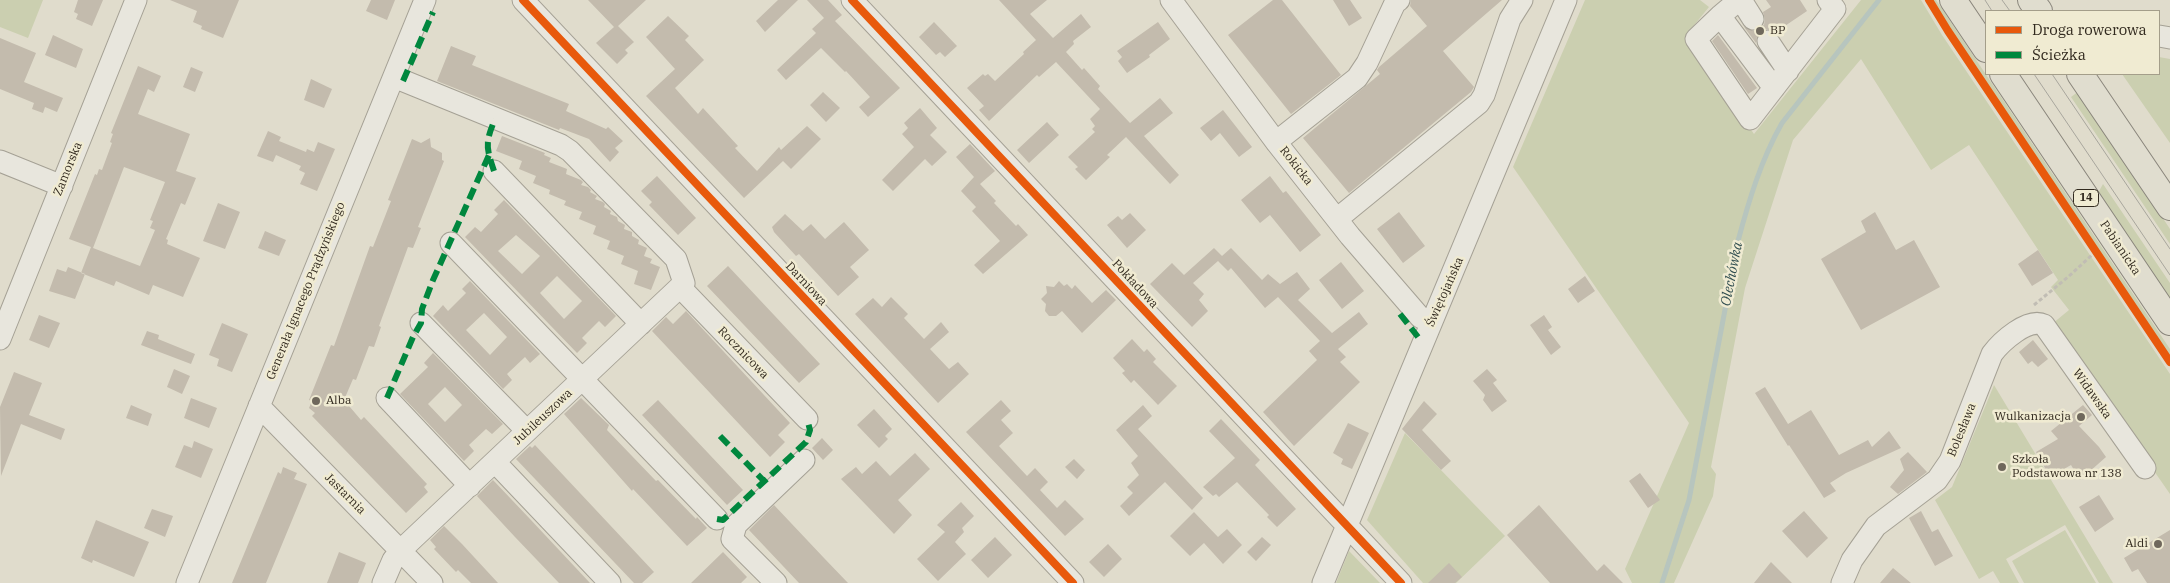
<!DOCTYPE html>
<html>
<head>
<meta charset="utf-8">
<style>
	body { margin:0 }
	#map { position:relative; width:2170px; height:583px; overflow:hidden; background:#e0dccc; font-family:"IBM Plex Serif",serif }
	canvas { display:block }
	.legend { position:absolute; left:1985px; top:10px; width:175px; height:65px; box-sizing:border-box; background:#f0ebd2; border:1px solid #a49e8a; margin:0; padding:6px 9px; list-style:none; font-size:15px; color:#322a1f }
	.legend li { display:flex; align-items:center; gap:10px; height:25px }
	.legend b { width:25px; border:1px solid #a49e8a }
</style>
</head>
<body>
<div id="map">
<canvas width="2170" height="583"></canvas>
<ul class="legend">
<li><b style="height:6px;background:#e8590c"></b>Droga rowerowa</li>
<li><b style="height:6px;background:#00873e"></b>Ścieżka</li>
</ul>
</div>
<script>
const ctx = document.querySelector('canvas').getContext('2d');
ctx.lineJoin = 'round';
function paint(path, color) {
  ctx.fillStyle = color;
  ctx.fill(path, 'evenodd');
}
function trace(path, color, width, dash) {
  ctx.strokeStyle = color;
  ctx.lineWidth = width;
  ctx.lineCap = dash ? 'butt' : 'round';
  ctx.setLineDash(dash || []);
  ctx.stroke(path);
}
function write(font, color, halo, rows, align = 'center') {
  ctx.font = font + ' "IBM Plex Serif",serif';
  ctx.lineWidth = 5;
  ctx.setLineDash([]);
  ctx.textBaseline = 'middle';
  ctx.strokeStyle = halo;
  ctx.fillStyle = color;
  for (const [text, x, y, turn = 0] of rows) {
    ctx.save();
    ctx.translate(x, y);
    ctx.rotate((+turn || 0) * Math.PI / 180);
    ctx.textAlign = isNaN(turn) ? turn : align;
    if (halo) ctx.strokeText(text, 0, 0);
    ctx.fillText(text, 0, 0);
    ctx.restore();
  }
}
paint(new Path2D(`
	M0,0H43L28,38L0,27Z
	M1585,0H1700L1709,7L1686,35L1754,134L1861,0H1921L1942,35L2170,374V494L2052,324L2069,310L2051,287L2058,280L1969,145L1931,170L1861,59L1793,140L1745,288L1711,467L1716,474L1713,496L1674,583H1632L1625,569L1689,423L1513,167Z
	M1932,0H1936L2170,349V358L1949,29Z
	M2159,57L2170,59V143L2122,74H2159Z
	M2079,91L2170,229V244L2071,97Z
	M2103,184L2170,283V298L2098,193Z
	M1994,385L2113,583H2099L2065,525L2006,559L2019,583H2000L1993,571L1979,579L1935,500L1952,487Z
	M1405,433L1505,536L1456,583H1423L1367,520Z
	M2065,530L2096,583H2024L2012,561Z
	M1349,551L1380,583H1336Z`), '#cbcfb0');
trace(new Path2D(`
	M1662,583L1689,500L1738,241C1749,200 1761,160 1782,123L1879,0`), '#b7c5be', 5);
paint(new Path2D(`
	M78,0H103L92,26L76,19L78,14L74,12Z
	M170,0H239L223,38L201,29L202,26L193,22L197,11Z
	M371,0H395L387,20L366,11Z
	M588,0H646L618,26L634,42L625,50L628,53L617,64L596,43L614,27Z
	M778,0H798L765,32L756,21Z
	M807,0H828L842,15L835,21L900,88L868,117L859,107L870,97L846,71L845,72L821,48L786,80L777,70L816,33L812,29L824,18Z
	M999,0H1047L1030,14L1053,38L1081,14L1091,27L1073,41L1074,44L1066,52L1082,70L1084,68L1100,86L1098,89L1130,123L1160,98L1173,113L1144,136L1179,175L1170,184L1126,137L1107,155L1110,157L1086,180L1075,169L1078,167L1068,157L1095,132L1092,129L1095,126L1090,119L1100,109L1056,62L1039,77L1037,75L989,121L979,110L984,106L967,88L983,74L985,76L988,74L995,81L1024,54L1023,52L1036,40Z
	M1273,0H1282L1341,75L1291,114L1228,35Z
	M1333,0H1350L1362,18L1349,26Z
	M1411,0H1502L1443,51L1474,87L1471,92L1349,193L1303,138L1380,74L1377,70L1379,67L1427,26L1410,6Z
	M1766,0H1800L1807,11L1776,32L1768,29L1762,30L1757,36L1756,43L1744,27L1754,31L1764,25L1765,19L1763,12L1771,7Z
	M668,16L689,36L685,40L704,60L675,88L698,114L703,108L738,146L735,148L757,171L779,147L781,150L807,126L821,139L791,169L783,161L744,198L646,96L675,69L646,37Z
	M934,22L957,46L945,57L940,52L936,55L919,37Z
	M1158,22L1170,39L1149,55L1150,57L1127,73L1118,61L1122,57L1117,51Z
	M53,35L83,49L76,68L45,55Z
	M1718,35L1757,88L1748,94L1712,41Z
	M0,38L36,53L24,82L63,98L57,112L45,107L43,113L32,109L34,103L0,89Z
	M451,46L476,56L472,65L569,104L566,111L606,129L608,127L623,141L615,148L619,152L610,162L589,139L560,128L559,130L437,81Z
	M138,66L161,76L154,92L148,89L138,114L190,134L176,171L196,178L185,205L181,203L166,239L168,240L167,244L200,258L183,297L153,285L149,295L116,281L114,286L81,273L91,247L69,239L95,174L97,175L99,169L102,170L112,143L110,142L113,134L111,133ZM124,167L165,182L150,220L153,221L150,228L155,230L140,266L93,248Z
	M191,67L203,72L195,92L183,87Z
	M311,79L332,89L324,108L304,100Z
	M823,92L840,108L826,122L810,105Z
	M920,108L937,128L930,135L947,152L932,166L925,159L893,191L882,180L914,147L902,134L908,128L904,123Z
	M1223,110L1252,147L1239,157L1220,133L1211,141L1200,128Z
	M1047,122L1059,135L1029,163L1017,150Z
	M268,131L281,137L279,141L306,152L307,149L314,152L318,142L335,149L317,191L300,184L305,173L299,170L301,166L276,155L273,162L257,156Z
	M502,136L545,153L544,155L551,158L549,162L567,169L566,174L581,180L583,182L581,185L588,187L591,190L590,192L597,196L595,199L603,202L605,204L604,207L611,211L610,214L617,217L618,221L625,225L624,229L632,232V236L639,240L638,244L647,248L644,256L652,259L650,263L660,267L651,290L634,284L638,271L621,264L624,256L607,249L610,241L593,234L596,226L579,219L582,212L564,205L566,201L549,194L550,190L533,183L536,176L519,169L522,161L496,151Z
	M430,138L431,147L442,153V160L444,161L418,227L421,228L413,248L408,247L379,326L381,327L374,347L369,346L356,380L353,379L344,400L361,420L364,417L427,484L424,487L428,492L406,513L312,416L315,413L309,408L312,401L309,400L331,345L334,346L370,246L373,247L391,201L388,200L412,139L421,143Z
	M970,144L995,171L980,184L996,201L994,203L1016,226L1018,224L1028,235L983,274L974,265L1000,241L972,211L976,207L961,191L974,177L956,157Z
	M657,176L696,218L678,235L649,205L652,202L641,191Z
	M1270,176L1283,193L1286,191L1321,235L1300,252L1270,215L1260,223L1241,200Z
	M504,200L616,316L605,327L599,321L582,338L587,343L577,353L465,237L475,227L481,232L498,214L494,210ZM516,235L540,256L522,274L498,251ZM557,276L582,301L564,319L540,293Z
	M218,203L240,212L225,249L203,241Z
	M1399,212L1425,246L1403,263L1377,229Z
	M1875,212L1896,250L1914,240L1940,287L1861,330L1821,259L1866,232L1861,221Z
	M1130,213L1146,230L1127,248L1107,225L1118,216L1122,220Z
	M785,214L803,231L811,224L825,239L844,222L869,250L850,267L859,277L838,296L799,254L796,256L774,232L772,227Z
	M265,231L286,240L279,256L258,248Z
	M1214,248L1222,256L1231,248L1262,280L1268,274L1280,284L1297,272L1310,289L1298,300L1332,333L1359,312L1368,324L1338,349L1346,357L1340,362L1360,382L1294,446L1263,412L1317,360L1309,351L1320,341L1278,297L1265,308L1231,268L1228,271L1218,261L1193,283L1204,294L1199,300L1208,311L1192,327L1150,284L1172,263L1184,275Z
	M2038,250L2053,273L2032,286L2018,264Z
	M1341,262L1364,291L1342,309L1319,280Z
	M728,266L820,364L799,383L707,286Z
	M68,267L85,274L75,299L49,291L57,269L66,272Z
	M1585,276L1595,291L1578,303L1568,289Z
	M470,281L540,354L530,363L525,357L507,374L512,380L503,389L433,316L443,305L448,311L466,293L462,289ZM484,313L507,337L490,355L466,330Z
	M1059,281L1064,286L1067,284L1072,289L1075,285L1092,303L1106,290L1116,300L1082,333L1062,311L1056,316H1049L1045,311L1046,304L1041,299L1047,293L1046,286L1054,287Z
	M891,297L908,314L904,318L924,339L941,322L949,332L930,349L949,369L958,362L969,374L938,403L855,314L873,298L882,307Z
	M686,311L790,423L778,435L785,442L770,457L652,331L666,317L673,324Z
	M39,315L60,323L49,348L29,340Z
	M1544,315L1552,327L1548,330L1561,347L1551,355L1530,325Z
	M222,323L248,334L232,372L217,366L219,359L209,355Z
	M147,331L159,335L158,339L195,354L191,364L141,345Z
	M1132,339L1144,352L1147,349L1156,359L1153,362L1177,386L1158,405L1134,380L1131,383L1122,373L1125,371L1113,358Z
	M2033,340L2048,359L2038,367L2032,361L2028,364L2019,352Z
	M433,353L503,424L492,434L486,429L469,445L474,451L464,461L400,394L428,367L424,363ZM445,387L462,405L445,422L428,404Z
	M174,369L190,376L182,394L167,387Z
	M1487,369L1497,380L1493,383L1507,401L1492,412L1483,400L1485,395L1473,381Z
	M14,372L42,383L29,415L65,429L61,440L21,424L1,476L0,407Z
	M1765,387L1788,424L1811,410L1839,455L1868,440L1872,447L1889,431L1901,448L1846,473L1830,483L1836,491L1824,498L1789,445L1788,446L1755,393Z
	M191,398L217,408L209,428L184,418Z
	M581,398L609,425L607,430L656,481L658,480L696,519L697,517L707,528L687,546L633,489L632,491L564,414Z
	M658,400L743,490L727,505L642,415Z
	M1001,400L1011,411L1001,420L1013,433L999,446L1027,476L1035,468L1048,482L1040,490L1057,508L1065,500L1084,519L1065,536L966,432Z
	M1424,401L1437,414L1422,430L1451,461L1441,470L1402,429Z
	M131,405L152,414L148,426L126,418Z
	M1143,405L1152,416L1138,429L1203,498L1192,510L1165,482L1129,516L1120,506L1133,493L1127,487L1139,475L1131,463L1138,456L1116,430Z
	M2083,405L2092,415L2079,426L2099,447L2106,457L2080,480L2071,465L2050,477L2036,452L2058,439L2051,431Z
	M874,409L892,429L885,436L888,439L879,448L857,425Z
	M1221,419L1260,460L1255,465L1296,509L1277,527L1267,517L1269,515L1237,482L1219,497L1216,494L1213,496L1203,487L1235,458L1209,431Z
	M1348,423L1369,433L1352,469L1341,464L1343,459L1333,453Z
	M822,438L833,450L823,460L812,448Z
	M194,441L213,449L201,478L175,467L184,445L192,448Z
	M535,445L654,572L642,583H634L516,459L530,446L532,448Z
	M1908,452L1927,472L1898,494L1890,487L1904,470L1900,459Z
	M915,453L930,469L898,500L912,515L894,534L841,479L856,467L862,474L876,461L890,476Z
	M1074,459L1085,470L1077,479L1065,467Z
	M283,467L297,473L294,479L307,484L266,583H232L278,472L281,474Z
	M1640,473L1660,500L1648,508L1629,481Z
	M493,480L530,519L590,583H559L515,537L477,496Z
	M2099,495L2114,519L2095,532L2079,507Z
	M961,502L974,516L962,528L964,532L955,542L966,554L938,581L917,559L945,532L937,525Z
	M774,505L824,558L848,583H799L749,530Z
	M1539,505L1597,571L1604,564L1623,583H1550L1507,535Z
	M152,509L173,516L165,537L144,528Z
	M1804,511L1828,538L1807,558L1782,531Z
	M1921,511L1932,532L1938,529L1953,556L1935,566L1909,518Z
	M1194,512L1218,537L1227,529L1242,545L1223,564L1204,543L1190,556L1170,536Z
	M96,520L149,542L134,577L93,560L92,563L81,558Z
	M444,526L462,544L498,583H471L458,570L456,572L434,549L436,547L430,540Z
	M2170,530V583H2147L2138,569L2132,572L2124,558Z
	M995,537L1012,555L988,578L971,560Z
	M1262,537L1271,545L1256,561L1247,552Z
	M1108,544L1122,559L1104,577L1089,562Z
	M339,552L366,563L358,583H327Z
	M723,552L747,577L741,583H691Z
	M1771,562L1792,583H1754Z
	M1449,563L1462,577L1455,583H1428Z
	M1893,568L1911,583H1880Z`), '#c3bbad');
const minor = new Path2D(`
	M523,0L1073,583
	M852,0L1401,583
	M1171,0L1276,142L1350,236L1420,317L1431,323
	M1741,0L1753,19
	M1720,16L1739,0
	M2159,36L2170,38
	M1768,41L1788,71
	M1774,88L1720,16L1696,39L1750,119L1835,9L1828,0
	M1276,142L1357,78L1367,63L1395,3L1399,0
	M0,161L62,186
	M494,171L641,324
	M1337,219L1479,103L1484,95L1510,19L1522,0
	M451,243L717,519
	M680,287L807,419
	M421,323L527,431
	M0,339L136,0
	M387,398L470,486
	M259,406L432,583
	M495,462L610,583
	M187,583L425,0
	M383,583L393,560L401,550L684,283L676,259L570,151L561,145L394,77
	M776,583L732,539L736,525L804,460
	M1323,583L1566,0
	M1842,583L1852,560L1876,526L1937,480L1950,461L1992,354C2001,342 2028,317 2044,325L2145,468`);
const major = new Path2D(`
	M1953,0L1986,49
	M2031,0L2039,11
	M2003,74L2170,322
	M2080,74L2170,207`);
trace(minor, '#a5a195', 23);
trace(major, '#8a867c', 28);
trace(new Path2D(`
	M2034,305L2068,277L2092,255`), '#c1bdb4', 3, [4, 2.5]);
trace(minor, '#e8e6dd', 21);
trace(major, '#e0ddcf', 26);
trace(new Path2D(`
	M1985,0L1992,11
	M2002,0L2010,11
	M2034,74L2170,275
	M2052,74L2170,249`), '#a8a69d', 1);
trace(new Path2D(`
	M403,81L433,12
	M494,171C486,147 485,143 495,119
	M1400,314L1418,337
	M387,398L413,337L421,323L422,309L433,280L489,155
	M720,436L764,481
	M717,519L723,520L806,442L810,430L807,419`), '#00873e', 6, [12, 6]);
trace(new Path2D(`
	M523,0L1073,583
	M852,0L1401,583
	M1929,0L1948,31L2170,362`), '#e8590c', 8);
for (const [x, y, r, color] of [
	[1760,31,5,"#6f685c"],
	[316,401,5,"#6f685c"],
	[2081,417,5,"#6f685c"],
	[2002,467,5,"#6f685c"],
	[2158,544,5,"#6f685c"]
]) {
  const dot = new Path2D();
  dot.arc(x, y, r, 0, 2 * Math.PI);
  ctx.fillStyle = color;
  ctx.fill(dot);
  trace(dot, '#f0ebd2', 2);
}
for (const [x, y, w] of [
	[2086,198,25]
]) {
  const box = new Path2D();
  box.roundRect(x - w / 2, y - 8.5, w, 17, 4);
  ctx.fillStyle = '#f0ebd2';
  ctx.fill(box);
  trace(box, '#322a1f', 1);
}
write('bold 11px', '#322a1f', null, [
	["14",2086,198]
]);
write('12px', '#322a1f', '#f0ebd2', [
	["BP",1770,31],
	["Alba",326,401],
	["Wulkanizacja",2071,417,"right"],
	["Szkoła",2012,460],
	["Podstawowa nr 138",2012,474],
	["Aldi",2148,544,"right"]
], 'left');
write('12px', '#322a1f', '#f0ebd2', [
	["Rokicka",1296,166,52],
	["Zamorska",68,169,-68],
	["Pabianicka",2120,248,56],
	["Darniowa",806,284,47],
	["Pokładowa",1135,284,47],
	["Generała Ignacego Prądzyńskiego",306,291,-68],
	["Świętojańska",1445,292,-66],
	["Rocznicowa",743,353,46],
	["Widawska",2092,394,55],
	["Jubileuszowa",543,417,-43],
	["Bolesława",1962,430,-68],
	["Jastarnia",345,494,45]
]);
write('italic 14px', '#304e50', '#f0ebd2', [
	["Olechówka",1732,274,-79]
]);
</script>
</body>
</html>
